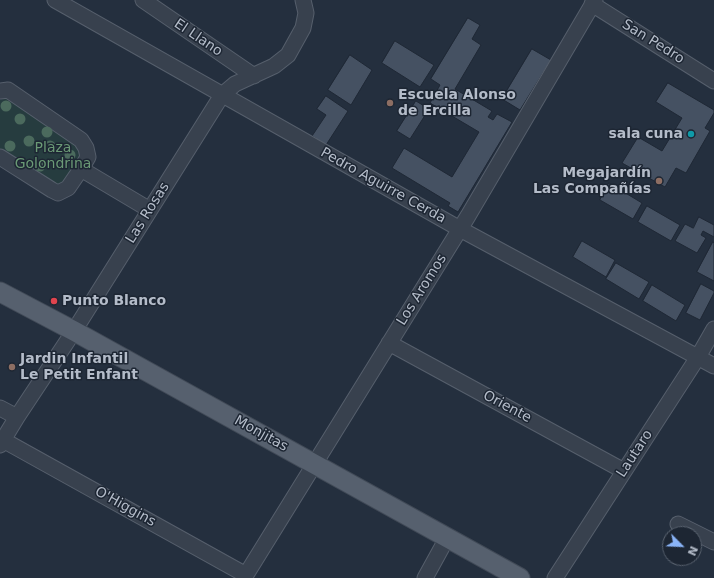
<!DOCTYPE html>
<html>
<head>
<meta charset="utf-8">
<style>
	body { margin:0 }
	#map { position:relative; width:714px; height:578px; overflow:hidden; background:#242f3e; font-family:"DejaVu Sans",sans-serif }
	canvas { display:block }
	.north { position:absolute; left:662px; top:526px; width:40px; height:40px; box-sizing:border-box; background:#1d2633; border:1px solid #59626f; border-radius:50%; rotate:114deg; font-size:11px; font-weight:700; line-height:16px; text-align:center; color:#b4bcc9 }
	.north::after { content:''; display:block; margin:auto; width:14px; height:18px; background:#8ab4f8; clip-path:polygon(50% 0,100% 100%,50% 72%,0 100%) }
</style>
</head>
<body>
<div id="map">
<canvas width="714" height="578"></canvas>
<div class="north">N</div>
</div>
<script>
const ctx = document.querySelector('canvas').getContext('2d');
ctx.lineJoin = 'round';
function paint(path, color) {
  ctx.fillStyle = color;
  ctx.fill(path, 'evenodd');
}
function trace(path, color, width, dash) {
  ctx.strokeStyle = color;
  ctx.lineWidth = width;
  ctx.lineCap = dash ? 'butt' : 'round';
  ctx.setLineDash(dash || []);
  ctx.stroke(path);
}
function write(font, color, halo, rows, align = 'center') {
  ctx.font = font + ' "DejaVu Sans",sans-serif';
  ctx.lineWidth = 3;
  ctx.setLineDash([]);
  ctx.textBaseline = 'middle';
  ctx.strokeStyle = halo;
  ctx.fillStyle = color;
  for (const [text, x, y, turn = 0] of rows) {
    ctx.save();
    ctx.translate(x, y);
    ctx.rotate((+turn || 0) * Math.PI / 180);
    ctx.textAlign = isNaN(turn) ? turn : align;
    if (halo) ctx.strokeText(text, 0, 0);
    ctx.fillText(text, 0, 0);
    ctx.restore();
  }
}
paint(new Path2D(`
	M6,98L12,101L74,141L79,150L81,159L68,180L60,184H54L0,150V100Z`), '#263c3f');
const building = new Path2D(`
	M468,18L480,25L472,39L481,45L455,89L492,111L488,117L493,120L497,114L512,122L458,212L448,206L450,203L392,168L404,148L452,177L479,132L430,103L440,85L431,79Z
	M395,41L434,65L420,87L382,63Z
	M532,49L551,60L520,110L502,99Z
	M350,55L372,70L351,105L328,90Z
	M668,83L714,110V113L705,128L710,131L686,173L676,168L665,187L622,163L638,137L662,151L682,118L656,102Z
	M326,96L348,111L326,145L312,136L326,115L317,109Z
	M416,101L429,109L410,139L397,131Z
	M609,183L642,203L633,219L600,200Z
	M647,206L680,225L671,241L638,222Z
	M699,217L714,225V237L703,231L701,235L706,238L697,253L675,241L685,224L693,228Z
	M582,241L615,260L606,277L573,257Z
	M713,242L714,243V281L697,272Z
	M616,263L649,282L639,299L606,279Z
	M701,284L714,291V293L700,320L686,313Z
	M652,285L685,305L676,321L643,301Z`);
paint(building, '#455162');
trace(building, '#1f2835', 1);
const minor = new Path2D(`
	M55,0L460,229L714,366
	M143,0L254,76
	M592,4L714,81
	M0,91L8,90L81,140L86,148L88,157L81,169L68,188L58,193L52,190L0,157
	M81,169L150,210
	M389,343L624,471
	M0,408L17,417
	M3,440L246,575
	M0,445L17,417L74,331L222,95L235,84L274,66L288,55L303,28L306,13L303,0
	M678,524L714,542
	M244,578L468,216L595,0
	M425,578L447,538
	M555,578L698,357L714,329`);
const major = new Path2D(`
	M0,292L74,331L520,578`);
trace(minor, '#565f6c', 17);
trace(major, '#414a57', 21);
trace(minor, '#38414e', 15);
trace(major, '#56606e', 19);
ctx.fillStyle = '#4b6a5d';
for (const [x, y] of [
	[6,106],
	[20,119],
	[47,132],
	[29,141],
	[10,146],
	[50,146],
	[70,155],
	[40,166]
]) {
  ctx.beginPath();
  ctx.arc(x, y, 5.5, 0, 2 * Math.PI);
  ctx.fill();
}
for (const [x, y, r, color] of [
	[390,103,4,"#8d6e63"],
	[691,134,4,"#0f9aa8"],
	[659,181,4,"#8d6e63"],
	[54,301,4,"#e0444e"],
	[12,367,4,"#8d6e63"]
]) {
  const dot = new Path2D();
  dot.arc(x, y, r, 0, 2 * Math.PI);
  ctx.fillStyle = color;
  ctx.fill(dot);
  trace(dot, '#1d2633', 1.5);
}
write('14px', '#b4bcc9', '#1d2633', [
	["El Llano",198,38,34],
	["San Pedro",653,42,32],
	["Pedro Aguirre Cerda",383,186,29],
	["Las Rosas",148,213,-58],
	["Los Aromos",422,290,-58],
	["Oriente",507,407,28],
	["Monjitas",261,434,29],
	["Lautaro",635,454,-57],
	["O'Higgins",125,507,29]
]);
write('bold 14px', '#b4bcc9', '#1d2633', [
	["Escuela Alonso",398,95],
	["de Ercilla",398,111],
	["sala cuna",683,134,"right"],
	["Megajardín",651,173,"right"],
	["Las Compañías",651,189,"right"],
	["Punto Blanco",62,301],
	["Jardin Infantil",20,359],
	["Le Petit Enfant",20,375]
], 'left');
write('14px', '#6b9a76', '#1d2633', [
	["Plaza",53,148],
	["Golondrina",53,164]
]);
</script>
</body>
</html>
